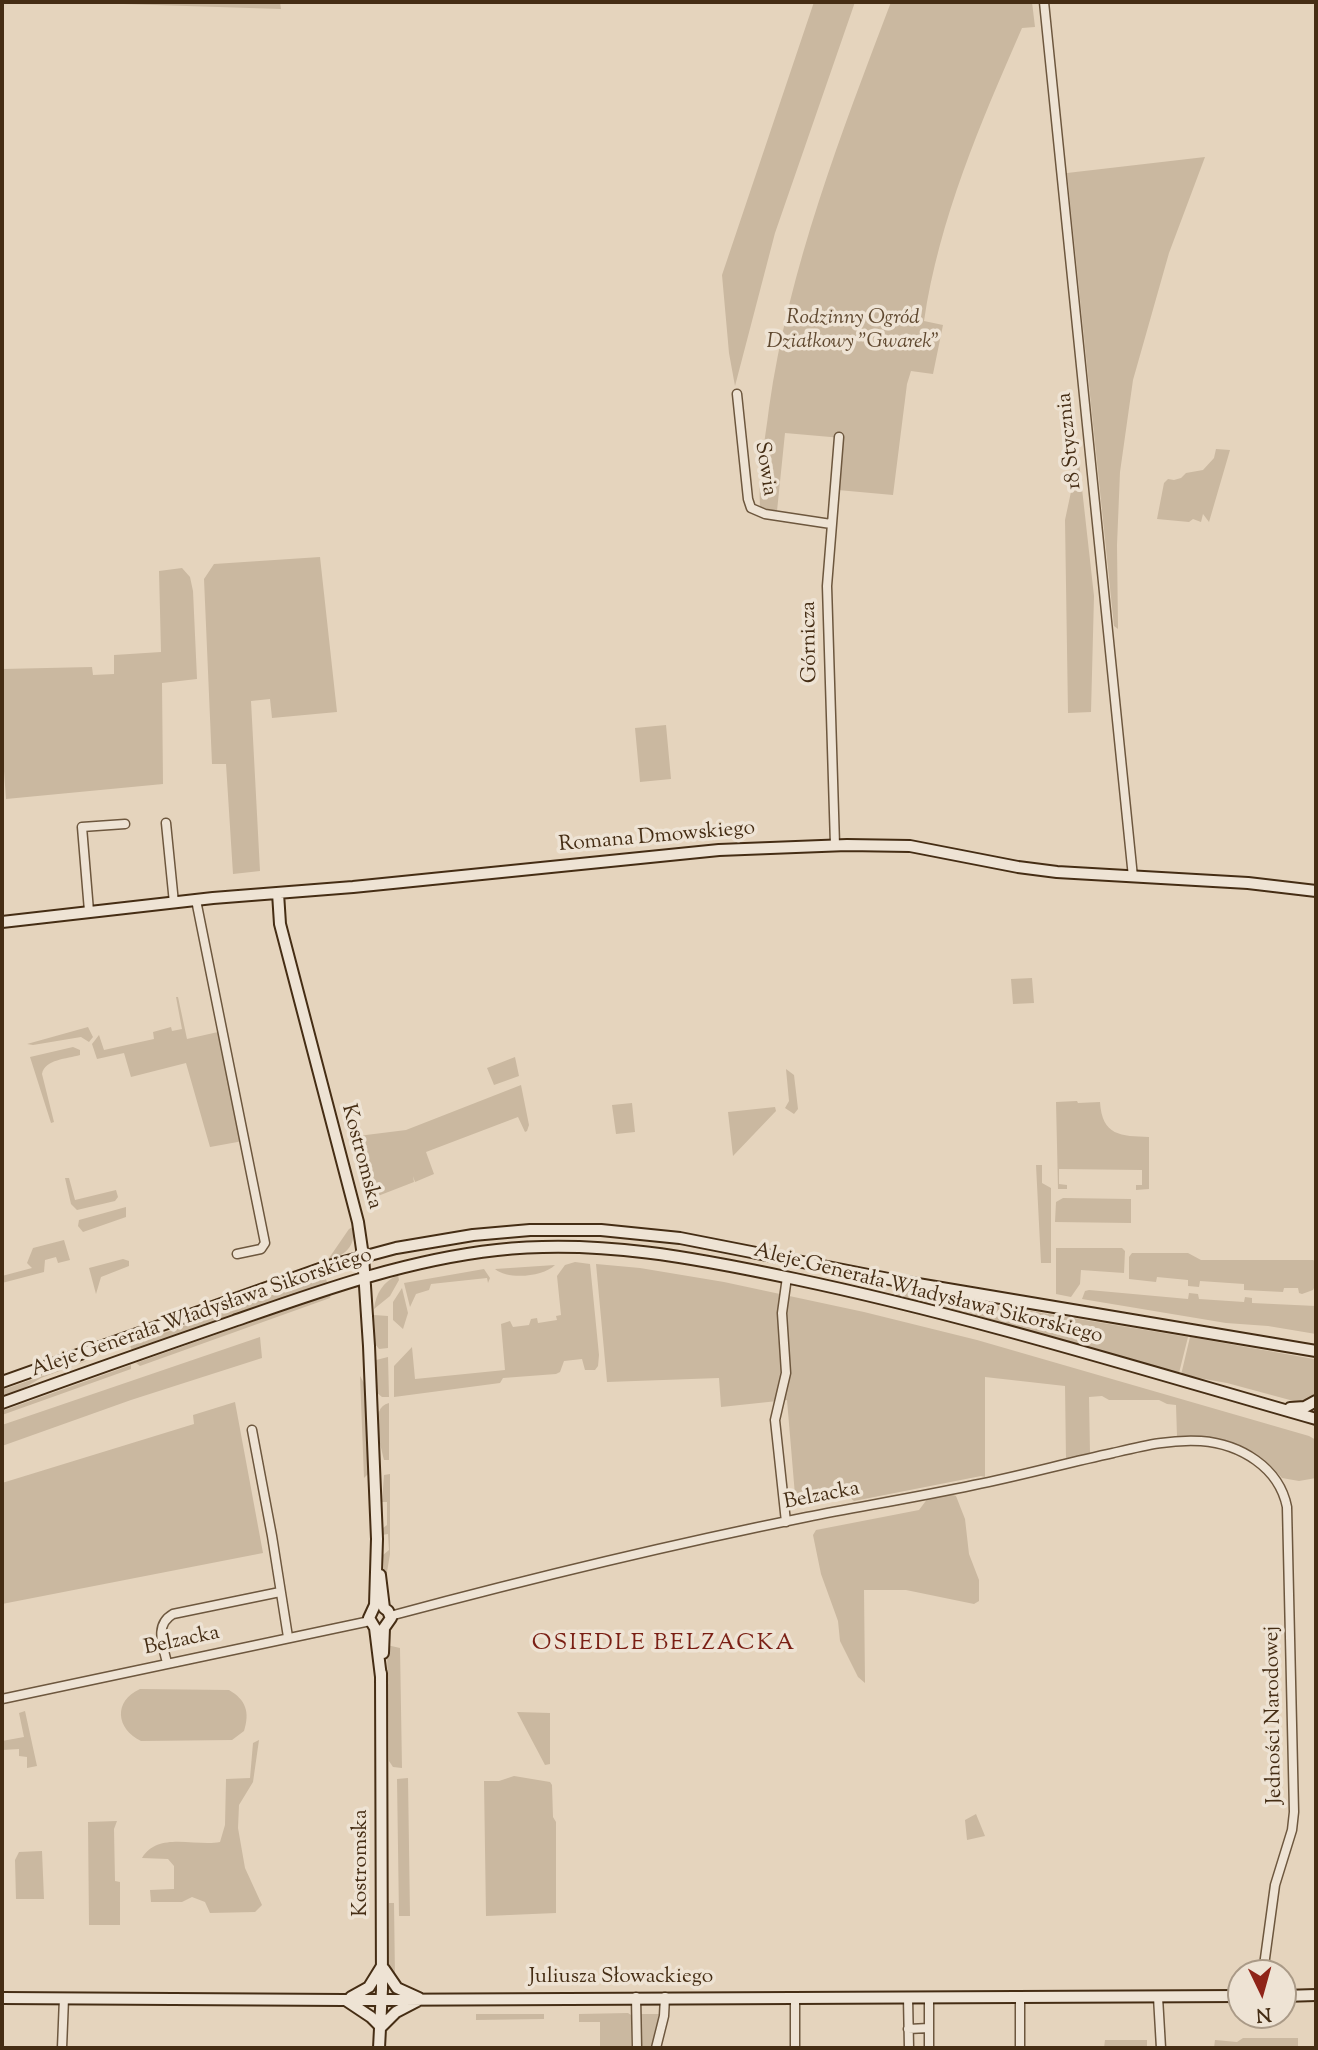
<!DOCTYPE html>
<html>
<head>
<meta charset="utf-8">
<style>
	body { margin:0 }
	#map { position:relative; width:1318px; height:2050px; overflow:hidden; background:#e5d4bd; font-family:"Sorts Mill Goudy",serif }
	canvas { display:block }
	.frame { position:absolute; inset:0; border:4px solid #452d14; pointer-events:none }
	.north { position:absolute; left:1227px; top:1959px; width:70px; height:70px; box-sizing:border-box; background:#eee3d4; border:2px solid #aa9a87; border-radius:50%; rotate:175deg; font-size:19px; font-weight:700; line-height:28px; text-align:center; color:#452d14 }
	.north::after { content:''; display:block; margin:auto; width:24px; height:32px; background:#8f2418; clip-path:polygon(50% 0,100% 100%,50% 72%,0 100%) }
</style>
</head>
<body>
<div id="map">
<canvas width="1318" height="2050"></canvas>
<div class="frame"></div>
<div class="north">N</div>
</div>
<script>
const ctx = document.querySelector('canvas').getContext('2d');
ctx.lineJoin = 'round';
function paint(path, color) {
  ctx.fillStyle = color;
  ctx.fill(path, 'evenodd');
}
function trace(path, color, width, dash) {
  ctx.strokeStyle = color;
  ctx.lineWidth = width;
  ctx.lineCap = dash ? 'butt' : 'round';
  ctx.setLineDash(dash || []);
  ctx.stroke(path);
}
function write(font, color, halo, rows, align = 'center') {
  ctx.font = font + ' "Sorts Mill Goudy",serif';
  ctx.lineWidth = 7;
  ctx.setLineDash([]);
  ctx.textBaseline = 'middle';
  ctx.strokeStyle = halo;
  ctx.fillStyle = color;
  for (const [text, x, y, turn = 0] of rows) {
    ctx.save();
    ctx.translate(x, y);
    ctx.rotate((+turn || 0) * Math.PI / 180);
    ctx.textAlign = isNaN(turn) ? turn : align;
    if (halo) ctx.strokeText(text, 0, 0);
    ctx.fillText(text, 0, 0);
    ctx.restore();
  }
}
paint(new Path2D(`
	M92,2H280L281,9L92,3Z
	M814,2H855L775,233L735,386L729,353L722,275Z
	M891,2H1032L1035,27L1022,28C981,122 939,219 924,321L943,325L933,374L911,371L907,384L893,495L838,490L842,438L785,433L777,511L760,508C758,474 765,441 769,408C789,267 841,134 891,2Z
	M1205,157L1169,253L1133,380L1120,472L1117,545L1118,629L1114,626L1067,173Z
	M1076,435L1094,596L1091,712L1068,713L1065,520L1072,487Z
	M1216,449L1230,450L1209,522L1203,514L1201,522L1193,519L1189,522L1157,519L1164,483L1168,479L1174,480L1181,478L1186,473L1203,470L1214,458Z
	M320,557L337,712L272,718L270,699L251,701L260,871L233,874L226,764H212L204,579L214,564Z
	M182,568L190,577L193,591L197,679L162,683L163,784L6,799L2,743V669L92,667L93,675L114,674V655L161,652L159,571Z
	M666,725L671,779L640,782L635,728Z
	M1032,978L1034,1003L1013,1004L1011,979Z
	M176,997H178L187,1039L218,1032L216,1022H218L243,1141L210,1147L186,1063L131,1077L124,1053L97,1059L92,1044L99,1035L104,1050L154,1039L153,1032L171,1027L172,1031L182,1029Z
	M88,1027L93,1037L89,1042L81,1037L33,1045L27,1044Z
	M73,1047L80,1050V1055C67,1059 45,1059 42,1074L54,1122L51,1123L30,1057Z
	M515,1057L519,1076L494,1085L487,1068Z
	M786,1069L794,1075L798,1109L794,1114L785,1108L789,1101Z
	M521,1085L529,1125L527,1131L525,1132L518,1117L426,1152L434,1174L415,1182L413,1176L414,1182L365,1201L350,1137L406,1130Z
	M1077,1101L1078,1103L1100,1102C1102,1136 1121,1136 1149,1137V1189L1136,1190V1185H1142V1170L1059,1169V1184L1067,1185V1189H1058L1056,1102Z
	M632,1103L635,1132L616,1134L612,1105Z
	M775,1107L776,1111L733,1156L728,1112Z
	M1036,1165H1042V1183L1051,1188V1263H1041Z
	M65,1178H69L75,1200L116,1190L118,1197L115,1201L77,1210L71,1204Z
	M1063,1198L1131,1199V1223L1055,1222L1056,1202Z
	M126,1207V1217L83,1232L78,1226L79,1220Z
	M353,1227C356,1247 345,1255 327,1261L349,1229Z
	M64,1240L70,1260L58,1263L56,1257L45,1260L44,1272L2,1283V1276L32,1268L27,1263L33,1248Z
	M1056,1248H1122L1125,1251L1124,1273L1081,1270L1080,1284L1071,1297L1056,1294Z
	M1132,1253H1188L1201,1260H1313L1315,1261V1286L1313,1290L1302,1294L1299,1293L1298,1288H1284L1283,1292L1244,1290V1284L1200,1281L1199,1287L1188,1286V1280L1157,1277L1156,1282L1129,1279V1257Z
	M123,1259L129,1261V1266L101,1277L96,1294L89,1268Z
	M575,1262L590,1264L599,1355L598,1366L595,1370H585L582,1359L564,1361L560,1372L556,1374L503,1378L500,1383L394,1397V1366L412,1347L415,1379L505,1370L501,1324L510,1321L513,1327L529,1325L531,1319L537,1318L538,1323L557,1320L556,1316L561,1315L557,1276L565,1265Z
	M596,1264L640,1268L724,1282L864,1312L977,1340L1309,1436L1316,1440V1478L1299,1481L1282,1478L1271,1466L1254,1455L1226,1440L1177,1436L1176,1405L1167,1404L1159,1400H1109L1102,1396L1089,1397L1090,1453L1066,1459L1065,1386L985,1377V1477L981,1476L854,1501L848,1496L813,1503L795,1495L787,1400L721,1407L719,1378L607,1382Z
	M555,1265C543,1277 508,1280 495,1269Z
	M484,1269L490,1278L488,1283L487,1278L431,1284L429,1290L416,1294L410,1307L404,1283Z
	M398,1275L399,1280L390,1296L374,1309C376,1293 383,1282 398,1275Z
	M325,1276L327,1282L132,1351L130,1345Z
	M402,1288L408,1313L403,1329L393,1320V1302Z
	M897,1289L1188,1337L1179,1373L896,1296Z
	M1089,1290L1188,1299L1189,1293L1198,1294L1199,1299L1244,1302L1245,1297L1252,1298V1303L1316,1306V1334L1268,1326L1226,1323L1082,1299L1085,1291Z
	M331,1294L330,1298L140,1366L136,1363Z
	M374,1315L388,1316V1348L379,1349L375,1344Z
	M260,1337L262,1358L131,1400L2,1446V1425Z
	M1190,1337L1314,1359L1316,1361V1396L1301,1403L1227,1383L1181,1375Z
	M97,1357L41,1378L19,1391L2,1397V1390Z
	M388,1357L389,1397H382L377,1393L376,1360Z
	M131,1365V1369L2,1415V1411Z
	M360,1376L364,1383L368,1474L364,1478Z
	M235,1402L263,1553L2,1604V1483L194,1424L193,1415Z
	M389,1403V1460H384C381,1445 368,1408 389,1403Z
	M390,1474V1554L385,1584L383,1555L389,1550L388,1534L382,1535L383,1528L387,1525V1502H382L384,1475Z
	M951,1494L956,1496L965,1519L969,1554L979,1580V1601L974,1604L906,1590H864L865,1683L858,1677L840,1641L838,1621L821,1574L813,1535L816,1530L919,1510L928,1498Z
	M387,1645L400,1648L402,1768L393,1767L389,1761Z
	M140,1689L229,1690C246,1700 250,1712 244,1731L232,1740L141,1741C116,1729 113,1701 140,1689Z
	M25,1711L37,1766L27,1768V1757L19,1756V1749L2,1750V1741L24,1737L19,1713Z
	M517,1712L550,1713V1764L545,1765Z
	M259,1740L253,1782L239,1805L238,1828L245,1868L262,1905L255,1912L210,1913L205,1902L192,1897L182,1902H151L150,1890L174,1889V1866L168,1859L142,1858C158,1831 196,1847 220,1842L225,1825L226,1779L250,1778L253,1743Z
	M514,1776L550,1782L552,1785L553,1817L556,1822V1913L486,1916L484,1781H499Z
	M408,1778L410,1916H399L397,1779Z
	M976,1814L985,1836L967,1840L965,1820Z
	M117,1821L114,1829L115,1881L120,1882V1925H89L88,1822Z
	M42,1851L44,1899H16L15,1860L19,1852Z
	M389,1903H394L395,1978L391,1972L389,1965Z
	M628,2013L631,2015V2048H600V2022H579V2014Z
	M476,2014H544V2019L476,2020Z
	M640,2014H660L651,2048H641Z
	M1243,2038H1298V2048H1214L1215,2040L1237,2042Z
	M1105,2040H1147V2048H1104Z`), '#cab8a0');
const street = new Path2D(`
	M1044,2L1133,877
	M737,394L748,499L751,508L765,514L831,524
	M166,823L174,903
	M835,845L827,586L839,437
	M196,900L265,1243L261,1249L237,1254
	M89,911L82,827L125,824
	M252,1430L272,1536L288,1637
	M786,1522L775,1420L786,1373L782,1313L787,1277
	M390,1616C528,1579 668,1545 807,1517C863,1506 918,1497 974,1485C1020,1476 1066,1463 1113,1453C1143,1446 1171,1439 1201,1441C1240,1444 1279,1467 1287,1507L1294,1812L1292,1830L1275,1885L1263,1973
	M167,1663C163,1645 154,1625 173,1614L280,1592
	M2,1699L370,1621
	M636,1997L637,2048
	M795,1997V2048
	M908,1997L909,2048
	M1020,1997V2048
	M1158,1997L1161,2048
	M929,1998V2048
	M908,2029L929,2028
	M62,2048L64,1998
	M656,2048L664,2016L665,1997`);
const secondary = new Path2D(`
	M278,893L280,924L358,1222L363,1256L369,1346L377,1539L375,1605L369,1618L375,1628L381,1677
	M2,922L213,898L353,887L719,850L847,845L910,846L1018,867L1057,872L1248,883L1316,891
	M2,1382L325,1267L396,1248L473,1235L530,1230H601L680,1238L894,1280L1316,1351
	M2,1403C79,1375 156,1348 234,1321C320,1291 406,1260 497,1250C599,1239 696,1258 795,1279C971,1316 1144,1370 1316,1419
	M1290,1408L1305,1407L1316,1401
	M380,1575L384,1608
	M384,1608L388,1611L391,1618L384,1628
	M383,1653L384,1628
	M384,1969L397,1988L419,1998
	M1283,1996L1316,1995
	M351,1997L369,1987L382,1966
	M2,1998L344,2000L1241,1996
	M347,2001L371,2017L381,2027
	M381,2027L396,2012L419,2000
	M379,2048L382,1989L381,1673`);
trace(street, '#6d573e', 11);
trace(secondary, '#452d14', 14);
trace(street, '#eee3d4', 8);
trace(secondary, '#eee3d4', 10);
write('italic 21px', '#604930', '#eee3d4', [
	["Rodzinny Ogród",853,319],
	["Działkowy \"Gwarek\"",853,343]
]);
write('21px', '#452d14', '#eee3d4', [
	["18 Stycznia",1071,441,-96],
	["Sowia",764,469,81],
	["Górnicza",811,642,-91],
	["Romana Dmowskiego",657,838,-5],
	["Kostromska",360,1157,75],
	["Aleje Generała Władysława Sikorskiego",928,1295,14],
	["Aleje Generała Władysława Sikorskiego",202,1314,-19],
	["Belzacka",822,1497,-11],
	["Belzacka",182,1642,-12],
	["Jedności Narodowej",1275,1715,-91],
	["Kostromska",362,1863,-90],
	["Juliusza Słowackiego",621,1978]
]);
ctx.letterSpacing = '2px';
write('23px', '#7a1f14', '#eee3d4', [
	["OSIEDLE BELZACKA",664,1645]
]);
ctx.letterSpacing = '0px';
</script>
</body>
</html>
